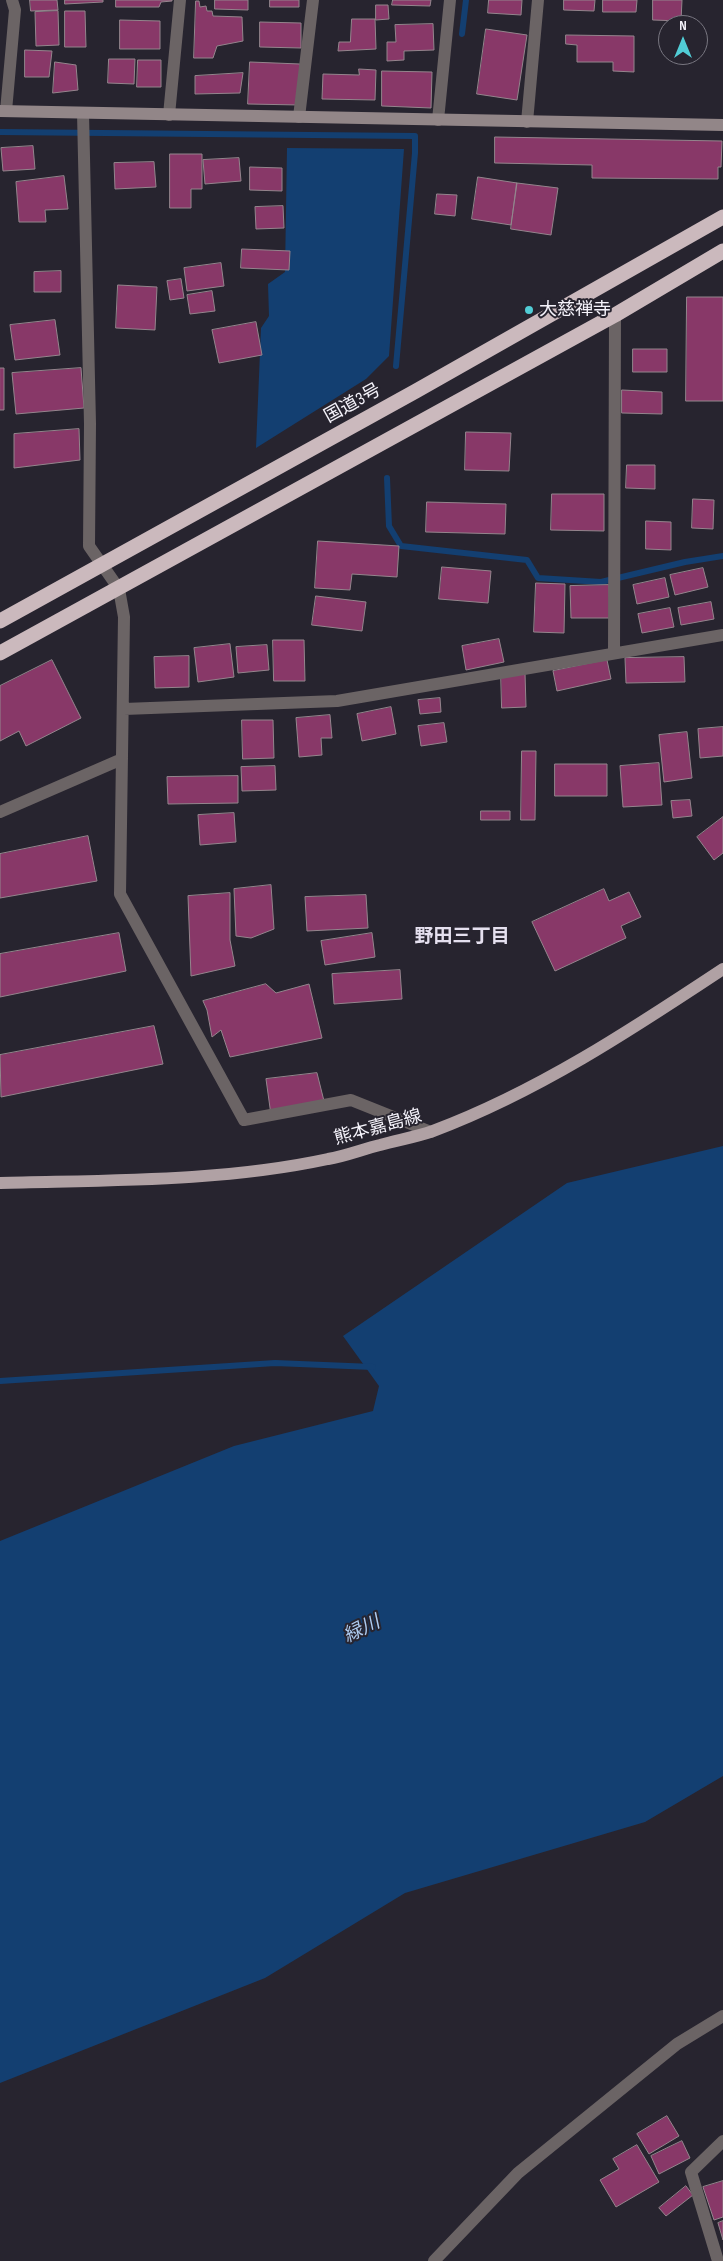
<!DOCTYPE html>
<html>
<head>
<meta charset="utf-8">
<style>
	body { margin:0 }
	#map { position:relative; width:723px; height:2261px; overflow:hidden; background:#27242f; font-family:"Sofia Sans Condensed",sans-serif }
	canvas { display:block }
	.north { position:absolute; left:658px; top:15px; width:50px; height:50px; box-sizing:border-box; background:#27242f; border:1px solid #797781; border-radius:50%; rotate:0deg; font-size:14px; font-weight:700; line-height:20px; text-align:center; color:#f5f3fb }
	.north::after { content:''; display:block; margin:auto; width:18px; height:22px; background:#51ccd5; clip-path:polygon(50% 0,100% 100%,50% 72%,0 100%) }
</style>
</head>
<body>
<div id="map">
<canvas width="723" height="2261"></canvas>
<div class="north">N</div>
</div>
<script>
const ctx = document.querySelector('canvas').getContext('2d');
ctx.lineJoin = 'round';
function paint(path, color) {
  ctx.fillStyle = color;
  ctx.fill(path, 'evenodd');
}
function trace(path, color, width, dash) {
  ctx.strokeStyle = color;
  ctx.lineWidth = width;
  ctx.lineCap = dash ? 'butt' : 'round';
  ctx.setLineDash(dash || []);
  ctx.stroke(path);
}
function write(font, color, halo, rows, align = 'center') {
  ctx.font = font + ' "Sofia Sans Condensed","Noto Sans JP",sans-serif';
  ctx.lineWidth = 4;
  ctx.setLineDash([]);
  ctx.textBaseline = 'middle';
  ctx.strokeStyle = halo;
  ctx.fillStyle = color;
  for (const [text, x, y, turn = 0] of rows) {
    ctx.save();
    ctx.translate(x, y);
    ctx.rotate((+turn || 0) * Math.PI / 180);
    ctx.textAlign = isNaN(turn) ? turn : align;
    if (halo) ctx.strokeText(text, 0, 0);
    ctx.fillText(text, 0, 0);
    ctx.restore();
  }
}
paint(new Path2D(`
	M287,148L404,149L389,356L366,379L256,448L261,328L269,316L268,284L285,272Z
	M723,1146V1776L645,1822L405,1893L265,1978L0,2083V1541L234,1446L373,1411L379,1386L343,1336L567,1183Z`), '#133f71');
trace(new Path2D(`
	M462,34L466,0
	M0,132L415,136V153L396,366
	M387,478L389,526L401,546L527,560L538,578L601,582L685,562L723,556
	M0,1381L275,1363L373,1367`), '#133f71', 6);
const building = new Path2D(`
	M30,0H57L58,10L31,11Z
	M65,0H103V2L65,4Z
	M116,0H172V1L161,2L159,7H116Z
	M215,0H248V10L215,9Z
	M270,0H299V7H270Z
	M393,0H431L430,6L392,5Z
	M489,0H522L521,15L488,13Z
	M564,0H595L594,11L564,10Z
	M603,0H637L636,12H603Z
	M653,0H682L681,21L653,20Z
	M196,1H199L200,7L206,6L207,11H212L213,16L242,17L243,41L217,46L213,58H194Z
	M376,5H388L389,19L376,20Z
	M58,11L59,45L36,46L35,12Z
	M65,11H85L86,47H65Z
	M352,19H375L376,49L338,51L339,42H350Z
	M120,20L160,21V49H120Z
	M260,22L301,23V48L260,47Z
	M433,24L434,50L404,51V60L387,61V42H396L395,25Z
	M486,29L527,35L517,100L477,94Z
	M566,35L634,36V72L613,71V62H577V45L566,44Z
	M25,50L52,51L49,77H25Z
	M109,59H135L134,84L108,83Z
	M138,60H161V87H137Z
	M55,62L76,65L78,90L53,93Z
	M250,62L300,64L299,105L248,104Z
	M359,69L376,70L375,100L322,99L323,74L359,75Z
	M382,71L432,72L431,108L382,106Z
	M243,73L240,93L195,94V76Z
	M495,137L722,141L721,167H718V179L592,178V165L495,163Z
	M33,146L35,169L3,171L1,148Z
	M170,154H202V189H191V208H170Z
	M239,158L241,181L205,184L203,160Z
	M154,162L156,187L115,189L114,163Z
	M250,167L282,168V191L250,190Z
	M64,176L68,209L45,210L46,222H19L16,182Z
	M478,177L517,183L511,225L472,219Z
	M517,183L558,188L551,235L511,229Z
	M437,194L457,195L455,216L435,214Z
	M283,206L284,228L256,229L255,207Z
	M242,249L290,251L289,270L241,268Z
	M221,263L224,286L187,291L184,268Z
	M61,271V292H34V272Z
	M181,279L184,298L170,300L167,281Z
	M118,285L157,287L155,330L116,328Z
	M212,291L215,311L190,314L187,295Z
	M687,297H723V401H686Z
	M55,320L60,355L15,360L10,325Z
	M256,322L262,355L219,363L212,330Z
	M633,349H667V372H633Z
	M0,368H4V410H0Z
	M81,368L84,408L16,414L12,373Z
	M622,390L662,392V414L622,413Z
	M79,429L80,460L14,468V434Z
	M466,432L511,433L509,471L465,470Z
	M627,465H655V489L626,488Z
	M552,494H604V531L551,530Z
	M693,499L714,500L713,529L692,528Z
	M427,502L506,504L505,534L426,532Z
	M646,521L671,522V550L646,549Z
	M318,541L399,546L397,577L352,574L350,590L315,588Z
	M442,567L491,571L488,603L439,599Z
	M703,568L708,587L675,595L670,575Z
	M665,578L669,597L637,604L633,585Z
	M536,583L565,584L564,633L534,632Z
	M609,585L610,618H571L570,586Z
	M316,596L366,602L362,631L312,625Z
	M711,602L714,619L681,625L678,608Z
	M670,608L674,627L642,633L638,614Z
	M499,639L504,662L466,670L462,646Z
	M273,640H304L305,681H274Z
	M230,644L234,677L198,682L194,648Z
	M267,645L269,670L238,673L236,647Z
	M189,656V687L155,688L154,657Z
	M684,657L685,682L626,683L625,658Z
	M52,660L81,718L26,746L19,731L0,741V686Z
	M607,660L611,679L557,691L553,671Z
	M501,673H525L526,707L502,708Z
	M440,698L441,712L420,714L418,700Z
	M391,707L396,734L362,741L357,714Z
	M330,715L332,738H321L322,755L299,757L296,718Z
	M242,720H273L274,758L243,759Z
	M444,723L447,742L421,746L418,726Z
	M723,727V756L700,758L698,729Z
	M687,732L692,778L664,782L659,735Z
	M522,751H536L535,820H521Z
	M659,763L662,805L623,807L620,766Z
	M555,764H607V796H555Z
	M275,766L276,790L242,791L241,767Z
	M238,776V803L168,804L167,777Z
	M690,800L692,816L673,818L671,801Z
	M481,811H510V820H481Z
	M234,813L236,842L200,845L198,815Z
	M723,817V853L714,860L697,837Z
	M88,836L97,881L0,898V854Z
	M271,885L274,929L251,938L236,936L234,889Z
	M604,889L609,901L629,892L641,917L621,926L626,938L555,971L532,922Z
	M230,893V940L235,966L191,976L188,896Z
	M366,895L368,928L307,931L305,897Z
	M119,933L126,971L0,997V954Z
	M372,933L375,957L325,965L321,941Z
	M400,970L402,999L334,1004L332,974Z
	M266,984L276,993L309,984L322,1038L230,1057L221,1030L212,1037L207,1010L203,1001Z
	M154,1026L163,1064L1,1097L0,1055Z
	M317,1073L325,1105L271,1115L266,1079Z
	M667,2116L679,2136L649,2154L637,2134Z
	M682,2141L690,2158L659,2174L651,2156Z
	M637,2145L659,2182L616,2207L600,2180L619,2169L613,2159Z
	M723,2181V2217L714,2220L703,2187Z
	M686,2186L693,2195L666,2216L659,2208Z
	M723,2221V2240L718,2223Z`);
paint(building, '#883868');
trace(building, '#94858d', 1);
trace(new Path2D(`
	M6,111L15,10L12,0
	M83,113L90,424L89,546L119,589L124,617L120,894L244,1120L351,1100L431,1132
	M169,115L180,0
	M299,117L313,0
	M438,120L450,0
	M527,122L538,0
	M614,652L615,315
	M124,709L337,701L723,635
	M0,812L122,759
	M434,2261L518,2173L677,2044L723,2016
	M718,2261L691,2172L723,2141`), '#6b6465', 12);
trace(new Path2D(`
	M0,111L723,125`), '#928688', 12);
trace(new Path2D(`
	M0,1183C109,1180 221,1182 328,1159C346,1156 363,1149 380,1145C398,1140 416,1137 433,1131C537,1092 631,1030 723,969`), '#b0a1a4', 12);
trace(new Path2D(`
	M0,621L416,391L723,217
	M0,653L615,315L723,251`), '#cbb9bd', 15);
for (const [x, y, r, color] of [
	[529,310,5,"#51ccd5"]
]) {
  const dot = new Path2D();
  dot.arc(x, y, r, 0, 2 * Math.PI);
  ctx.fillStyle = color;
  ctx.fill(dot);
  trace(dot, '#27242f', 2);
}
write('18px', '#f5f3fb', '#27242f', [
	["大慈禅寺",539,310]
], 'left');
write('18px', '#f5f3fb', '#27242f', [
	["国道3号",353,404,-29],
	["熊本嘉島線",378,1128,-15]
]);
write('bold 19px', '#e5e0ef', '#27242f', [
	["野田三丁目",462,937]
]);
write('italic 19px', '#aecbf0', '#27242f', [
	["緑川",362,1630,-26]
]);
</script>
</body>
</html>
